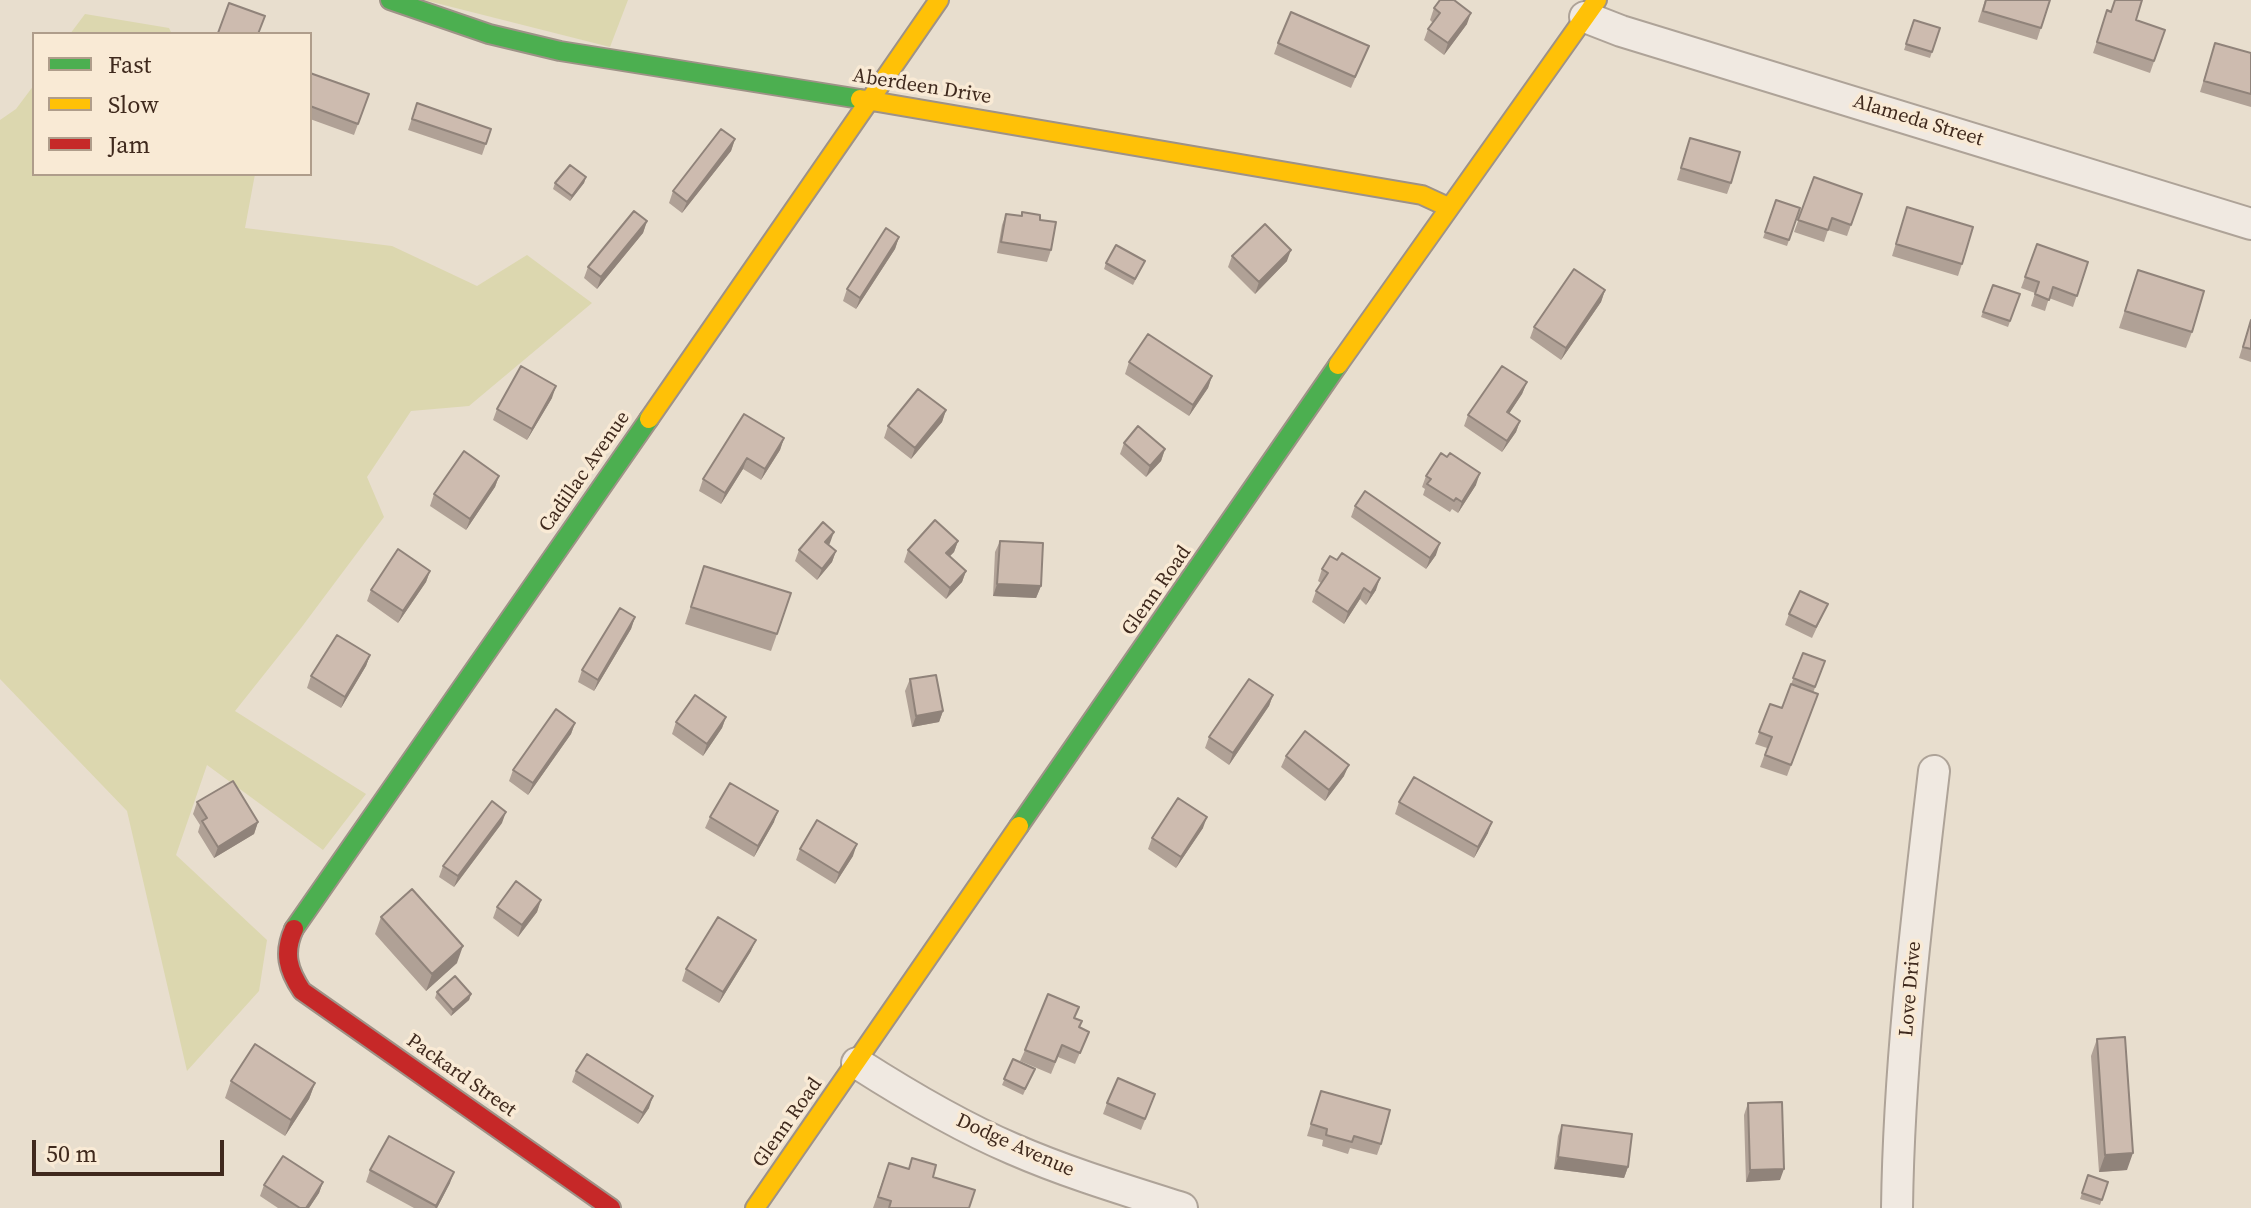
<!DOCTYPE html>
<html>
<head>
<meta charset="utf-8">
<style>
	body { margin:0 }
	#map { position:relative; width:2251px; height:1208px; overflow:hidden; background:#e8dece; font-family:"Source Serif 4",serif }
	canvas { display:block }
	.legend { position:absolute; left:32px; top:32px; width:280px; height:144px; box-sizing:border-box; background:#f9ead5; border:2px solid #af9d8b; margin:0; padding:10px 14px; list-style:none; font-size:24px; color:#3f291d }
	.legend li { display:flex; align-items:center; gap:16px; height:40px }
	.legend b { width:40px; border:2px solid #af9d8b }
	.scale { position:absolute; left:32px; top:1140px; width:192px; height:36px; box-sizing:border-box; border:4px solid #3f291d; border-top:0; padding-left:10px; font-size:24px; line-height:28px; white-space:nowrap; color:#3f291d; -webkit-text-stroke:6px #f9ead5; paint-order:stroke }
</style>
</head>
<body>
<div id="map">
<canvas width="2251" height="1208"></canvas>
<ul class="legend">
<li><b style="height:10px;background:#4caf50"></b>Fast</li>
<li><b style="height:10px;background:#ffc107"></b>Slow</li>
<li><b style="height:10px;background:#c62828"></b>Jam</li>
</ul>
<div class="scale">50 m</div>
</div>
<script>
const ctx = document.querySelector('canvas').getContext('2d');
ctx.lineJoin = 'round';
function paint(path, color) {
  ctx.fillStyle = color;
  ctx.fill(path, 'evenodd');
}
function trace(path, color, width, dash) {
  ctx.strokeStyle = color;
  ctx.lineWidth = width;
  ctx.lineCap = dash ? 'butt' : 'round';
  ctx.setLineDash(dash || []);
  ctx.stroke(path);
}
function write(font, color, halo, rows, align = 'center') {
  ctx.font = font + ' "Source Serif 4",serif';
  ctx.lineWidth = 7;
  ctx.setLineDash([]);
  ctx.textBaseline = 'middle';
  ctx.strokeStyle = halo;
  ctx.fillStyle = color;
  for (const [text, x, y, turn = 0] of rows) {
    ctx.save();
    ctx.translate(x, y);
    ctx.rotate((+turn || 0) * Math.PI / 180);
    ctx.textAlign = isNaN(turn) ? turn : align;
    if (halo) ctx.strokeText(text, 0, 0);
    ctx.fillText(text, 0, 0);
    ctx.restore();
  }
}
paint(new Path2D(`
	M424,0H628L610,47Z
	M85,14L169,28L172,34H70Z
	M34,85V174H255L245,228L392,246L477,286L527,255L592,303L469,406L411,411L367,477L384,517L301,628L235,711L366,794L323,850L207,765L176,855L267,940L259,991L187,1071L127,811L0,679V120L16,109Z`), '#dcd7af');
const street = new Path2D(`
	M1585,17L1621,31L2251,224
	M857,1063C907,1095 959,1126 1013,1149C1068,1173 1125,1190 1182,1208
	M1897,1208C1899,1062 1917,916 1934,771`);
const fast = new Path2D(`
	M390,0L489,34L560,51L860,99
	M1019,826L1338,365
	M294,929L649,419`);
const slow = new Path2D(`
	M860,99L1422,195L1448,207
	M1338,365L1597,0
	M649,419L939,0
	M755,1208L1019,826`);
const jam = new Path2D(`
	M294,929C283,953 288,970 302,991L611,1208`);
trace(street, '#aea398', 34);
trace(fast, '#9e9287', 22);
trace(slow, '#9e9287', 22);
trace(jam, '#9e9287', 22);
trace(street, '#f0e9e1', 30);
trace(fast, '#4caf50', 18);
trace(slow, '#ffc107', 18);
trace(jam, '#c62828', 18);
paint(new Path2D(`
	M1985,0H2050L2037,40L1978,22Z
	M1434,8L1467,24L1444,55L1424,40L1428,29L1433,23L1430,20Z
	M2107,11L2165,30L2150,73L2093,53Z
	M1914,20L1940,28L1930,58L1904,50Z
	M1278,43L1369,46L1351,88L1274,54Z
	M2215,43L2251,53V107L2200,92Z
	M310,73L369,94L354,135L310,119Z
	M417,103L491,129L482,155L408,130Z
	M1690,138L1731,183L1727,194L1677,180Z
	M735,139L731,151L682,213L669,203L673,191Z
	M586,177L584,183L570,201L553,189L555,183Z
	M1814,177L1862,194L1847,236L1828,230L1824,242L1794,232Z
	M1776,200L1800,208L1787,246L1763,238Z
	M1907,207L1962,264L1958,276L1892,256Z
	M1022,212L1040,220L1051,250L1047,262L997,253L1002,225L1006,214L1021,216Z
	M647,221L643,233L597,289L584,278L588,267Z
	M899,237L895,249L856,309L843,301L847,289Z
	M2037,244L2088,262L2073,307L2049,298L2045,311L2031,306L2035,293L2021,288Z
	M1232,256L1287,261L1255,294L1228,267Z
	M1145,261L1133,285L1104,269L1106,263Z
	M2138,270L2192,332L2186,348L2119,328Z
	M1993,285L2020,294L2008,327L1981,317Z
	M1605,290L1601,302L1561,360L1530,338L1534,327Z
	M2251,319V362L2239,358Z
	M1129,362L1212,376L1208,388L1189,416L1125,374Z
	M1527,382L1522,394L1509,413L1520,421L1516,432L1502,452L1464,426L1468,415Z
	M552,398L527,440L493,420L497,409Z
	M946,410L942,422L911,459L884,438L888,426Z
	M784,438L780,450L761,480L743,469L721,504L699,491L703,479Z
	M1124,443L1165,449L1161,461L1146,477L1120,454Z
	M499,476L495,487L466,530L430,506L434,494Z
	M1426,476L1476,485L1458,513L1452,509L1450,512L1423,495L1425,489L1422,487Z
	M1355,506L1436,555L1426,569L1351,517Z
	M958,541L954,552L950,556L966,571L962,582L946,599L904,562L908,550Z
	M1000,541L1041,586L1036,598L993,596L995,552Z
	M830,543L829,545L836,551L832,562L817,580L795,561L799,550Z
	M704,566L777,634L771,651L685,624Z
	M1322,569L1376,590L1366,605L1360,599L1344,624L1312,602L1316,591L1321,583L1318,581Z
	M430,571L426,582L398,623L367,601L371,590Z
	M1828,604L1812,638L1785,625L1789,614Z
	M635,617L631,629L594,691L578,682L582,670Z
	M1803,653L1825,661L1813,693L1818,694L1787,776L1760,767L1767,748L1755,744L1770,704L1782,708Z
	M370,655L366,666L341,708L307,688L311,676Z
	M910,679L943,711L939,722L912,727L905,691Z
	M1273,695L1269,706L1229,765L1205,748L1209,737Z
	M726,717L722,728L703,756L672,734L676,722Z
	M575,723L571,734L528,795L509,781L513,770Z
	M1286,756L1344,776L1325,801L1281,767Z
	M197,802L258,822L254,834L214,858L198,832L200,825L193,814Z
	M1399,802L1488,833L1474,858L1395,814Z
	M710,817L774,822L754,857L705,828Z
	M502,823L454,887L439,877L443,866Z
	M1203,828L1176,868L1148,849L1152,838Z
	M800,849L853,856L835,884L796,860Z
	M541,900L537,912L518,937L493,918L497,907Z
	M381,917L457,963L426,991L375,934Z
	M751,951L719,1003L682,981L686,969Z
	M437,992L471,994L469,1000L451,1016L435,998Z
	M1074,1018L1079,1027L1089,1032L1075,1064L1058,1057L1051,1074L1020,1061L1025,1050Z
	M2097,1039L2127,1170L2099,1172L2091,1056Z
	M1013,1059L1035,1069L1023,1095L1002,1085Z
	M576,1071L649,1108L638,1124L572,1082Z
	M231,1081L315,1083L309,1099L285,1136L225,1098Z
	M1321,1091L1381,1144L1377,1155L1350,1148L1348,1154L1322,1146L1323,1140L1307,1136Z
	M1107,1103L1151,1105L1141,1130L1103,1114Z
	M1748,1103L1780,1180L1746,1182L1744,1115Z
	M1562,1125L1628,1167L1624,1178L1554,1169L1558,1136Z
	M889,1163L933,1177L969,1208H873Z
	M370,1170L450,1183L437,1208H414L366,1182Z
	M2088,1175L2108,1182L2100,1205L2080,1199Z
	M323,1182L319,1193L309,1208H278L260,1196L264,1185Z`), '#b0a196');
paint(new Path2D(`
	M1471,13L1467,24L1444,55L1448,43Z
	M735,139L731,151L682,213L687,202Z
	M586,177L584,183L570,201L572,196Z
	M647,221L643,233L597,289L601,277Z
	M899,237L895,249L856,309L860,298Z
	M1291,250L1287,261L1255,294L1259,282Z
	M1605,290L1601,302L1561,360L1566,348Z
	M1212,376L1208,388L1189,416L1193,405Z
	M1527,382L1522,394L1503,423L1507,412Z
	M556,386L552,398L527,440L532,429Z
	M946,410L942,422L911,459L915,448Z
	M1520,421L1516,432L1502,452L1507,441Z
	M784,438L780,450L761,480L765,469Z
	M1165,449L1161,461L1146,477L1150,466Z
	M747,458L743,469L721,504L725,493Z
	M1480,473L1476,485L1458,513L1462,502Z
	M499,476L495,487L466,530L470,519Z
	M834,532L830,543L821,553L825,542Z
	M958,541L954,552L942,564L946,553Z
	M1440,543L1436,555L1426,569L1430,558Z
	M836,551L832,562L817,580L822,569Z
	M430,571L426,582L398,623L403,611Z
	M966,571L962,582L946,599L950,588Z
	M1380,578L1376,590L1366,605L1371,593Z
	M997,584L1041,586L1036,598L993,596Z
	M1364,588L1360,599L1344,624L1348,612Z
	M635,617L631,629L594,691L598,680Z
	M370,655L366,666L341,708L345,697Z
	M1273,695L1269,706L1229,765L1233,753Z
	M943,711L939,722L912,727L916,716Z
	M726,717L722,728L703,756L707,744Z
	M575,723L571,734L528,795L533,783Z
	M1349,765L1344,776L1325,801L1329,790Z
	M778,811L774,822L754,857L758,846Z
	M506,812L502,823L454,887L458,876Z
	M1207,817L1203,828L1176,868L1181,857Z
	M258,822L254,834L214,858L218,847Z
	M1492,822L1488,833L1474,858L1478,847Z
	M857,844L853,856L835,884L839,873Z
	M541,900L537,912L518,937L522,925Z
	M756,940L751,951L719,1003L723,992Z
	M463,946L457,963L426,991L432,974Z
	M471,994L469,1000L451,1016L453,1010Z
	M315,1083L309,1099L285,1136L291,1120Z
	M653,1096L649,1108L638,1124L643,1113Z
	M2133,1153L2127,1170L2099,1172L2105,1155Z
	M1558,1157L1628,1167L1624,1178L1554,1169Z
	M1784,1169L1780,1180L1746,1182L1750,1170Z
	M454,1172L450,1183L437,1208H435Z
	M323,1182L319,1193L309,1208H306Z`), '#90837a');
const building = new Path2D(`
	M1440,0H1454L1471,13L1448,43L1428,29L1440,13L1434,8Z
	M1986,0H2050L2041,28L1983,11Z
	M2115,0H2142L2136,20L2165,30L2154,61L2097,42L2107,10L2111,12Z
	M229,3L265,16L258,34L218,33Z
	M1291,12L1369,46L1355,77L1278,43Z
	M1914,20L1940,28L1932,52L1906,44Z
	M2215,43L2251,53V94L2204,81Z
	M310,73L369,94L358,124L310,106Z
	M417,103L491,129L486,144L412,119Z
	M721,129L735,139L687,202L673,191Z
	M1690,138L1740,152L1731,183L1681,168Z
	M570,165L586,177L572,196L555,183Z
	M1814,177L1862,194L1851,225L1832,218L1828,230L1798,220Z
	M1776,200L1800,208L1789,240L1765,232Z
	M1907,207L1973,227L1962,264L1896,244Z
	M634,211L647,221L601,277L588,267Z
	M1022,212L1040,215V220L1056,222L1051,250L1001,242L1006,214L1022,216Z
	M1265,224L1291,250L1259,282L1232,256Z
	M886,228L899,237L860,298L847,289Z
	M2037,244L2088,262L2077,296L2053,287L2049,300L2035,294L2039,282L2025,277Z
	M1116,245L1145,261L1135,279L1106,263Z
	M1574,269L1605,290L1566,348L1534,327Z
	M2138,270L2204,291L2192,332L2125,311Z
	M1993,285L2020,294L2010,321L1983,312Z
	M2251,320V349L2243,347Z
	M1148,334L1212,376L1193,405L1129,362Z
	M521,366L556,386L532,429L497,409Z
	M1502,366L1527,382L1507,412L1520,421L1507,441L1468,415Z
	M918,389L946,410L915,448L888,426Z
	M744,414L784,438L765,469L747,458L725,493L703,479Z
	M1138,426L1165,449L1150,466L1124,443Z
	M464,451L499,476L470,519L434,494Z
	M1441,453L1447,457L1450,453L1480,473L1462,502L1456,498L1454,501L1427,484L1431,479L1426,476Z
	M1365,491L1440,543L1430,558L1355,506Z
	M935,520L958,541L946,553L966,571L950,588L908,550Z
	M823,522L834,532L825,542L836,551L822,569L799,550Z
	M1000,541L1043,543L1041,586L997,584Z
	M398,549L430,571L403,611L371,590Z
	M1342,553L1380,578L1371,593L1364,588L1348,612L1316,591L1328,573L1322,569L1330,556L1337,560Z
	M704,566L791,593L777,634L691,607Z
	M1800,591L1828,604L1816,627L1789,614Z
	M620,608L635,617L598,680L582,670Z
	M337,635L370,655L345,697L311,676Z
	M1803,653L1825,661L1815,687L1793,678Z
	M936,675L943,711L916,716L910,679Z
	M1249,679L1273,695L1233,753L1209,737Z
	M1791,684L1818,694L1791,765L1765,755L1772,737L1759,732L1770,704L1782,708Z
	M695,695L726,717L707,744L676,722Z
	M556,709L575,723L533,783L513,770Z
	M1305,731L1349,765L1329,790L1286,756Z
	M1414,777L1492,822L1478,847L1399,802Z
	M233,781L258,822L218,847L202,821L207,818L197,802Z
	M730,783L778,811L758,846L710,817Z
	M1178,798L1207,817L1181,857L1152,838Z
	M492,801L506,812L458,876L443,866Z
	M817,820L857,844L839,873L800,849Z
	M516,881L541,900L522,925L497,907Z
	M412,889L463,946L432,974L381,917Z
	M718,917L756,940L723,992L686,969Z
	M455,976L471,994L453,1010L437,992Z
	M1048,994L1079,1007L1074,1018L1082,1021L1079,1027L1089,1032L1080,1053L1062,1045L1055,1062L1025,1050Z
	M2125,1037L2133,1153L2105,1155L2097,1039Z
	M255,1044L315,1083L291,1120L231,1081Z
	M587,1054L653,1096L643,1113L576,1071Z
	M1013,1059L1035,1069L1025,1089L1004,1079Z
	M1118,1078L1155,1094L1145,1119L1107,1103Z
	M1321,1091L1390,1110L1381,1144L1354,1136L1352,1142L1326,1135L1327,1129L1311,1124Z
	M1782,1102L1784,1169L1750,1170L1748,1103Z
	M1562,1125L1632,1134L1628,1167L1558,1157Z
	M389,1136L454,1172L436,1206L370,1170Z
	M283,1156L323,1182L306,1208H300L264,1185Z
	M912,1158L936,1165L933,1177L975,1190L969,1208H889L891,1201L878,1197L889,1163L909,1169Z
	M2088,1175L2108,1182L2102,1200L2082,1193Z`);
paint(building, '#cdbbaf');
trace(building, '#90837a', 2);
write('20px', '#3f291d', '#f9ead5', [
	["Aberdeen Drive",922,87,9],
	["Alameda Street",1918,121,17],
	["Cadillac Avenue",585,472,-55],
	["Glenn Road",1157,591,-55],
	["Love Drive",1911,989,-85],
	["Packard Street",461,1076,35],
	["Glenn Road",788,1123,-55],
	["Dodge Avenue",1015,1146,24]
]);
</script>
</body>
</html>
